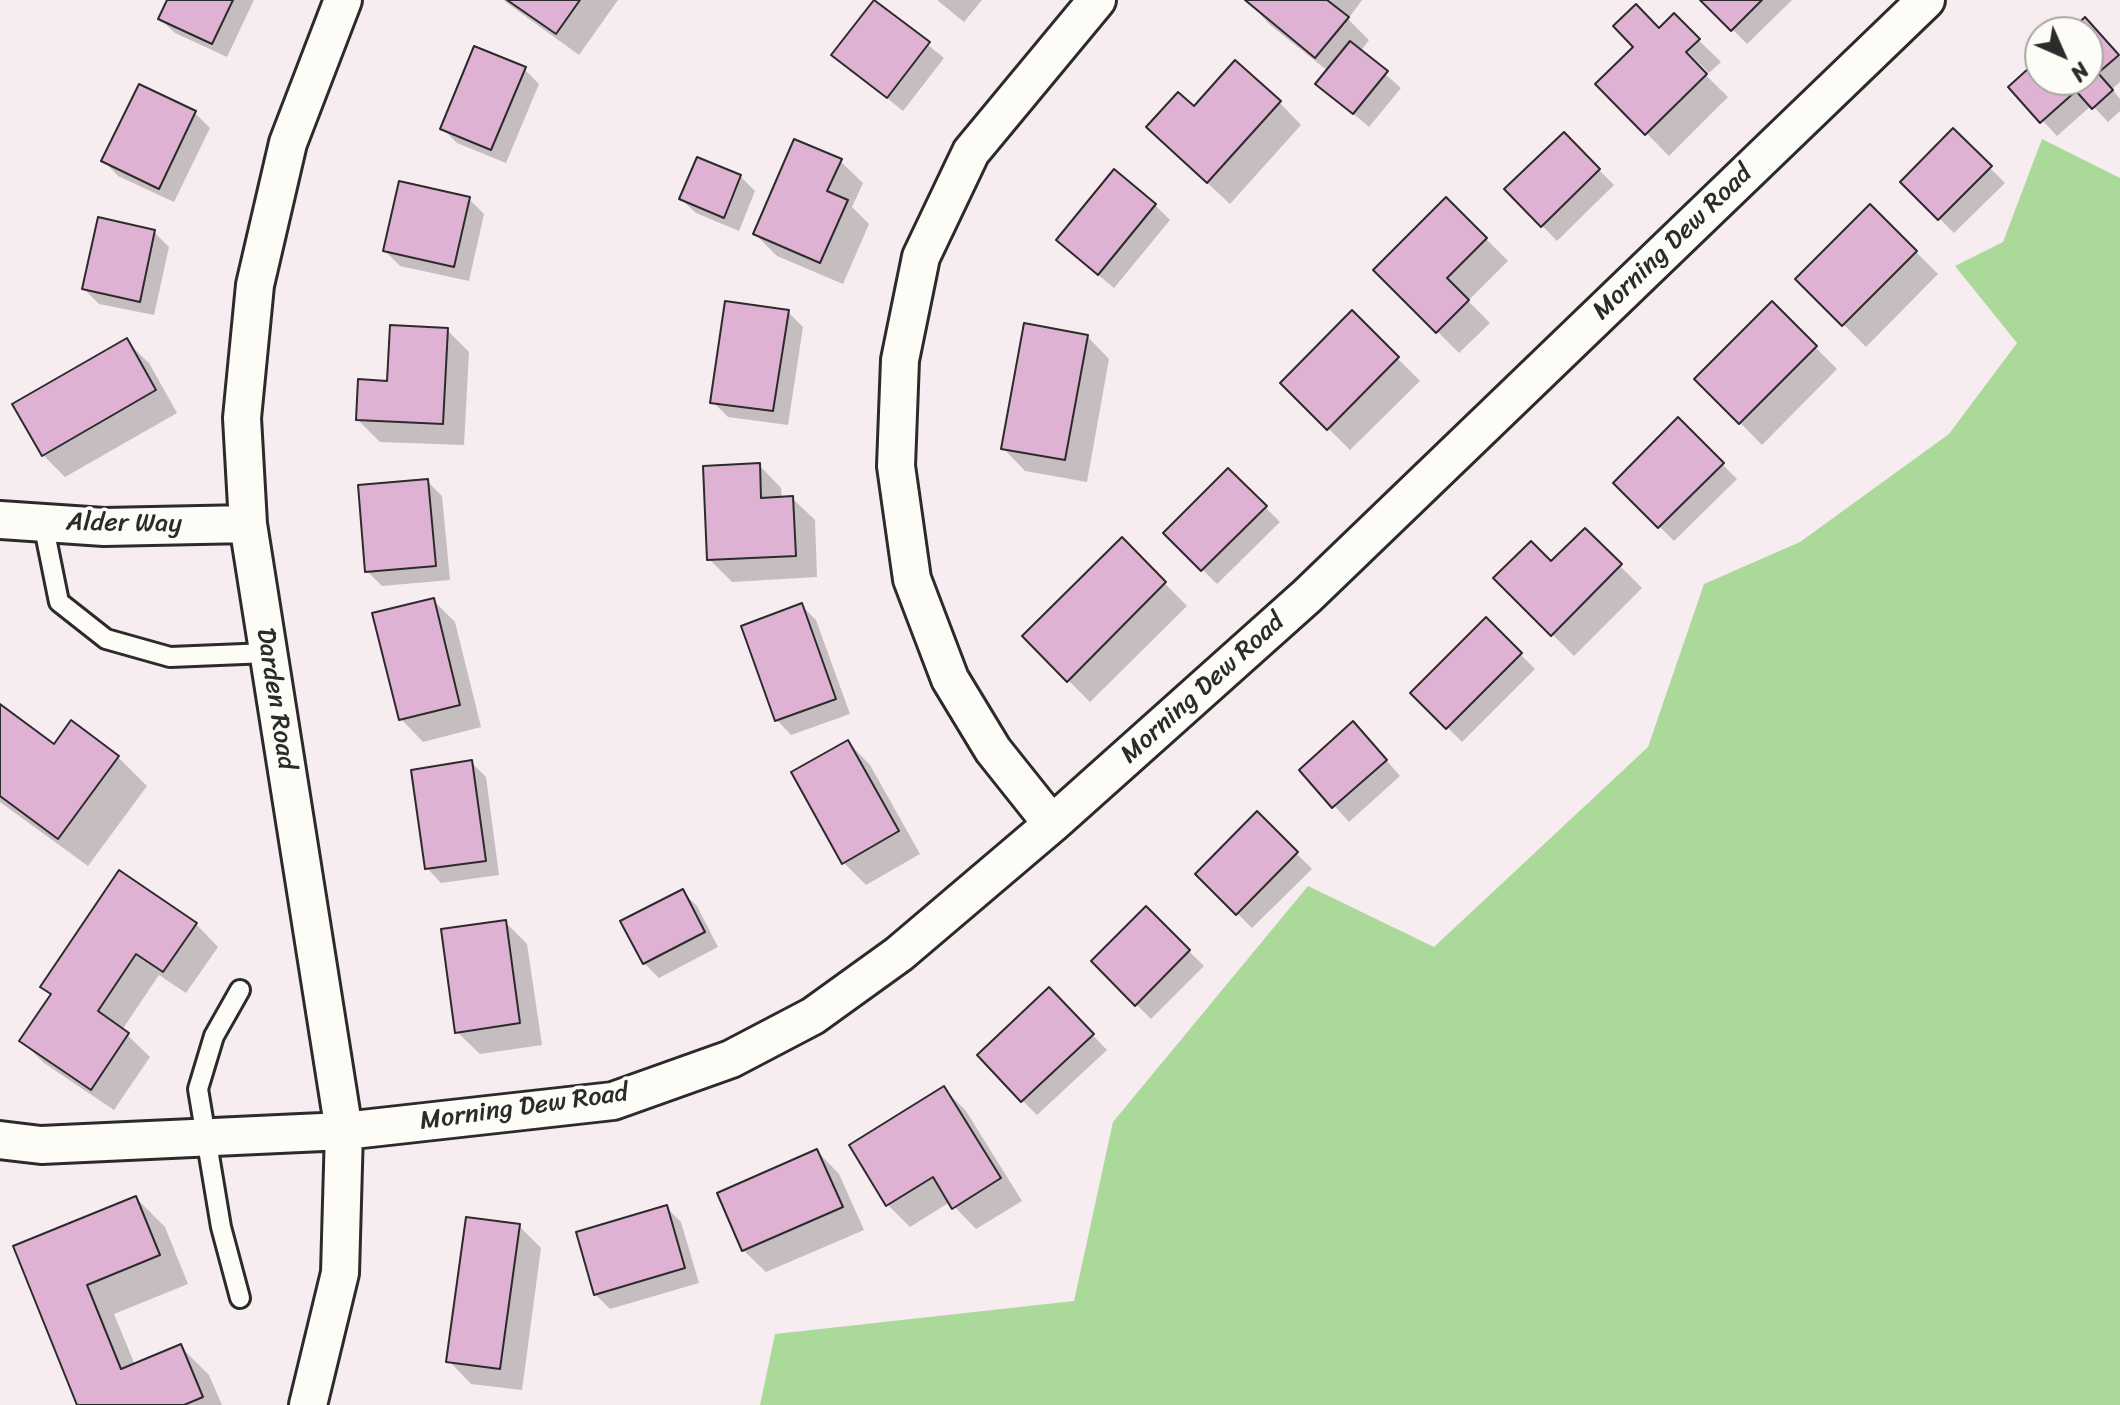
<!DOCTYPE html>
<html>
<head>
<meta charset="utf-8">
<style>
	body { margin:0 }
	#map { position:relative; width:2120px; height:1405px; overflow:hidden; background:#f7edf0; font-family:Sriracha,sans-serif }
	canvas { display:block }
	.north { position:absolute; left:2024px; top:16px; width:80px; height:80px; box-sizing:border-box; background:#fdfcf7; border:2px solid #a9a8a5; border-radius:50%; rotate:135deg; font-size:22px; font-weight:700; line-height:32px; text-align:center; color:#2b2b2b }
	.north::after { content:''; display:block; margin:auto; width:28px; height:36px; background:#2b2b2b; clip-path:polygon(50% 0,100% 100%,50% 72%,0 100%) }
</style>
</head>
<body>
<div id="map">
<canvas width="2120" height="1405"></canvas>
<div class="north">N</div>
</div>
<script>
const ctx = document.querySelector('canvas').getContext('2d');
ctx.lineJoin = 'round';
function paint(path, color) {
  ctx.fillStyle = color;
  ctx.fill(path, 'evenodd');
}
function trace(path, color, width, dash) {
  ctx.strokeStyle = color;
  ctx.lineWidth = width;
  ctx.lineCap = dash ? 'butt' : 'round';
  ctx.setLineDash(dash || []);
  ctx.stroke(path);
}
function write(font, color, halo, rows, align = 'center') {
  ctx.font = font + ' Sriracha,sans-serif';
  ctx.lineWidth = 7;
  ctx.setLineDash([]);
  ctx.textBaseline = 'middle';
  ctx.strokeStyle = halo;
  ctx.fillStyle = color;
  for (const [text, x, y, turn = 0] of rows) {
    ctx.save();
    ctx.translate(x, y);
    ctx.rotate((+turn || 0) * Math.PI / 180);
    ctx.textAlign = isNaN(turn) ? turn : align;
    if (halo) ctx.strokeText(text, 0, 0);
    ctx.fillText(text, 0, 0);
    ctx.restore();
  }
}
paint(new Path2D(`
	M2042,139L2120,178V1405H760L775,1334L1074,1301L1113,1122L1308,886L1434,947L1648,747L1704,584L1800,542L1949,434L2017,343L1955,266L2003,242Z`), '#aad999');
paint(new Path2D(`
	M169,0H254L227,57L175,33L160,19Z
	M503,0H618L579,55Z
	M937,0H982L964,22Z
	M1248,0H1362L1348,19L1369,40L1360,52L1401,88L1369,127L1318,84L1328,71L1269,24Z
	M1703,0H1792L1747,44Z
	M875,2L944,58L903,111L834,55Z
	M1674,16L1721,62L1709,73L1680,44L1677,47L1728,97L1669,156L1598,84Z
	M2085,20L2120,57V82L2112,89L2120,99V111L2108,122L2092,105L2057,136L2011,87L2040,61V80H2088V32H2072Z
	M524,69L539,84L506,163L457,143L442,128Z
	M140,86L195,113L210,128L174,202L118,176L104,161Z
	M1279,102L1301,125L1230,204L1171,149L1194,109Z
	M1953,131L2005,183L1954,233L1903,182Z
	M1563,134L1614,185L1557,241L1507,189Z
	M840,161L863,183L852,207L869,224L843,284L777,256L755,234Z
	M740,176L755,191L739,231L696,213L681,199Z
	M469,199L484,214L469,281L400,266L385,251Z
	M1446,199L1508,261L1468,301L1490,323L1459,353L1376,270Z
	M1155,205L1170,220L1114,288L1073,254Z
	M1870,206L1938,274L1866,347L1798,279Z
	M154,232L169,247L154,315L99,304L84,289Z
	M1772,304L1837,369L1762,445L1697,379Z
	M788,312L803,327L788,425L728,417L713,402Z
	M1352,313L1420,381L1350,450L1283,383Z
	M447,330L469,352L464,445L380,442L358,420Z
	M1087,336L1109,359L1087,482L1025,471L1003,448Z
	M126,341L149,363L177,413L65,477L43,455Z
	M1678,420L1737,479L1674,541L1616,483Z
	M759,465L781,488L782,499L792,498L815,520L817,577L732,582L709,559Z
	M1228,470L1280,522L1217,584L1166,533Z
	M427,481L442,496L450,580L382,586L367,571Z
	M1585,531L1642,588L1574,656L1496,578L1551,564Z
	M1122,540L1187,606L1090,702L1024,636Z
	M433,600L455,622L481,727L423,742L401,719Z
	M802,606L816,620L850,714L791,735L777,720Z
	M1486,620L1535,669L1462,742L1413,693Z
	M0,707L55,746L72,723L118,757L147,786L88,866L0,802Z
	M1368,739L1400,776L1349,822L1302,770Z
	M848,742L870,765L920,854L866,885L844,863Z
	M471,762L486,777L499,875L441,883L427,868Z
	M1257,814L1312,869L1252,928L1198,874Z
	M119,873L196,924L218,947L186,993L159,975L122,1030L150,1057L114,1110L44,1063L22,1041L52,996L42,987Z
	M682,891L697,906L718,947L659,978L644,963Z
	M1146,909L1204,966L1151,1019L1093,961Z
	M505,922L527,944L542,1045L480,1054L457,1032Z
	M1049,990L1107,1050L1037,1115L1022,1100Z
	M944,1089L966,1111L1022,1201L976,1229L950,1202L910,1227L888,1205L852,1146Z
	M817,1151L839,1174L864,1230L766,1272L743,1250Z
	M136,1198L165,1227L188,1284L114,1314L135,1365L180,1346L209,1375L222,1405H79L15,1248Z
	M666,1207L681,1222L699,1283L610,1309L595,1294Z
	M519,1226L541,1248L522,1390L471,1384L449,1361Z`), '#0003');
const building = new Path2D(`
	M167,0H233L212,44L158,19Z
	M507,0H580L556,34Z
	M874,0L930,42L887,98L831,55Z
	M1245,0H1327L1349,17L1315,58Z
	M1700,0H1762L1731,31Z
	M1636,4L1659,28L1674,13L1700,39L1686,52L1707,74L1645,135L1595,84L1633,47L1613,26Z
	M2085,17L2119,55L2098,73L2113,90L2092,109L2076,91L2040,123L2008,87L2040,58V80H2088V32H2069Z
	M1350,41L1388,71L1353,114L1315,84Z
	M474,46L526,67L491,150L440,129Z
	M1235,60L1281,101L1207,183L1146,127L1178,92L1194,106Z
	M139,84L196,111L159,189L101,161Z
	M1953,128L1992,166L1938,220L1900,182Z
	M1564,132L1600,169L1541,227L1504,189Z
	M794,139L842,159L827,191L848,200L820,263L753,234Z
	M697,157L741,175L724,218L679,199Z
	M1114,169L1156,204L1098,275L1056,240Z
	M399,181L470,197L454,267L383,251Z
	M1446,197L1487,238L1447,278L1469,300L1436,333L1373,270Z
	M1870,204L1917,251L1842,326L1795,279Z
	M98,217L155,230L140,302L82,289Z
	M725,301L789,310L773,411L710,403Z
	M1772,301L1817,346L1739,424L1694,379Z
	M1352,310L1399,357L1327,430L1280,383Z
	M1024,323L1088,335L1065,460L1001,449Z
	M390,325L448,328L443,424L356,420L358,379L387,381Z
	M127,338L156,390L42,456L12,404Z
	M1678,417L1724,463L1658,528L1613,483Z
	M760,463L761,498L793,496L796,556L707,560L703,466Z
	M1228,468L1267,506L1201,571L1163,533Z
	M428,479L436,566L365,572L358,485Z
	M1585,528L1622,564L1551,636L1493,578L1531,541L1551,561Z
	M1122,537L1166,582L1067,682L1022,636Z
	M434,598L460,705L399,720L372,613Z
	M802,603L836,699L775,721L741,626Z
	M1486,617L1522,653L1446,729L1410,693Z
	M0,704L54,744L71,720L119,756L58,839L0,796Z
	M1353,721L1387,760L1332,808L1299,770Z
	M848,740L899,831L842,864L791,772Z
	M472,760L486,861L425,869L411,770Z
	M1257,811L1298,852L1236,915L1195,874Z
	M119,870L197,923L163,972L136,954L98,1011L129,1033L91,1090L19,1041L51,994L40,987Z
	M683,889L705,932L643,964L620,921Z
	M1146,906L1190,950L1135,1006L1091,961Z
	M506,920L520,1023L455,1033L441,929Z
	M1049,987L1094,1034L1021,1102L977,1055Z
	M944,1086L1001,1178L952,1209L933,1177L886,1206L849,1145Z
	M817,1149L843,1207L742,1251L717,1193Z
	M136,1196L160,1255L87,1285L121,1369L181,1344L203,1397L184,1405H77L13,1246Z
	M667,1205L685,1268L594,1295L576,1232Z
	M466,1217L520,1224L500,1369L446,1362Z`);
paint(building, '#dfb2d4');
trace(building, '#2b2b2b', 2);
const service = new Path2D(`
	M43,523L59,602L106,639L170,657L268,653
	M240,1298L221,1227L198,1089L214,1036L240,990`);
const minor = new Path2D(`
	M0,520L104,527L248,524
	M1052,824L993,750L950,679L912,579L896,466L900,360L921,257L971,152L1097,0
	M0,1140L41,1145L344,1131L613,1101L731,1059L813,1016L899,954L1052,824L1307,596L1926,0
	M308,1405L340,1273L344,1131L248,524L242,418L255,285L288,143L343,0`);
trace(service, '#2b2b2b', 24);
trace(minor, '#2b2b2b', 42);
trace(service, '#fdfcf7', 18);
trace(minor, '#fdfcf7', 36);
write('26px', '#2b2b2b', '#fdfcf7', [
	["Morning Dew Road",1673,243,-44],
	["Alder Way",124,524,1],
	["Morning Dew Road",1203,689,-42],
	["Darden Road",275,699,81],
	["Morning Dew Road",524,1108,-8]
]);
</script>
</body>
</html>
